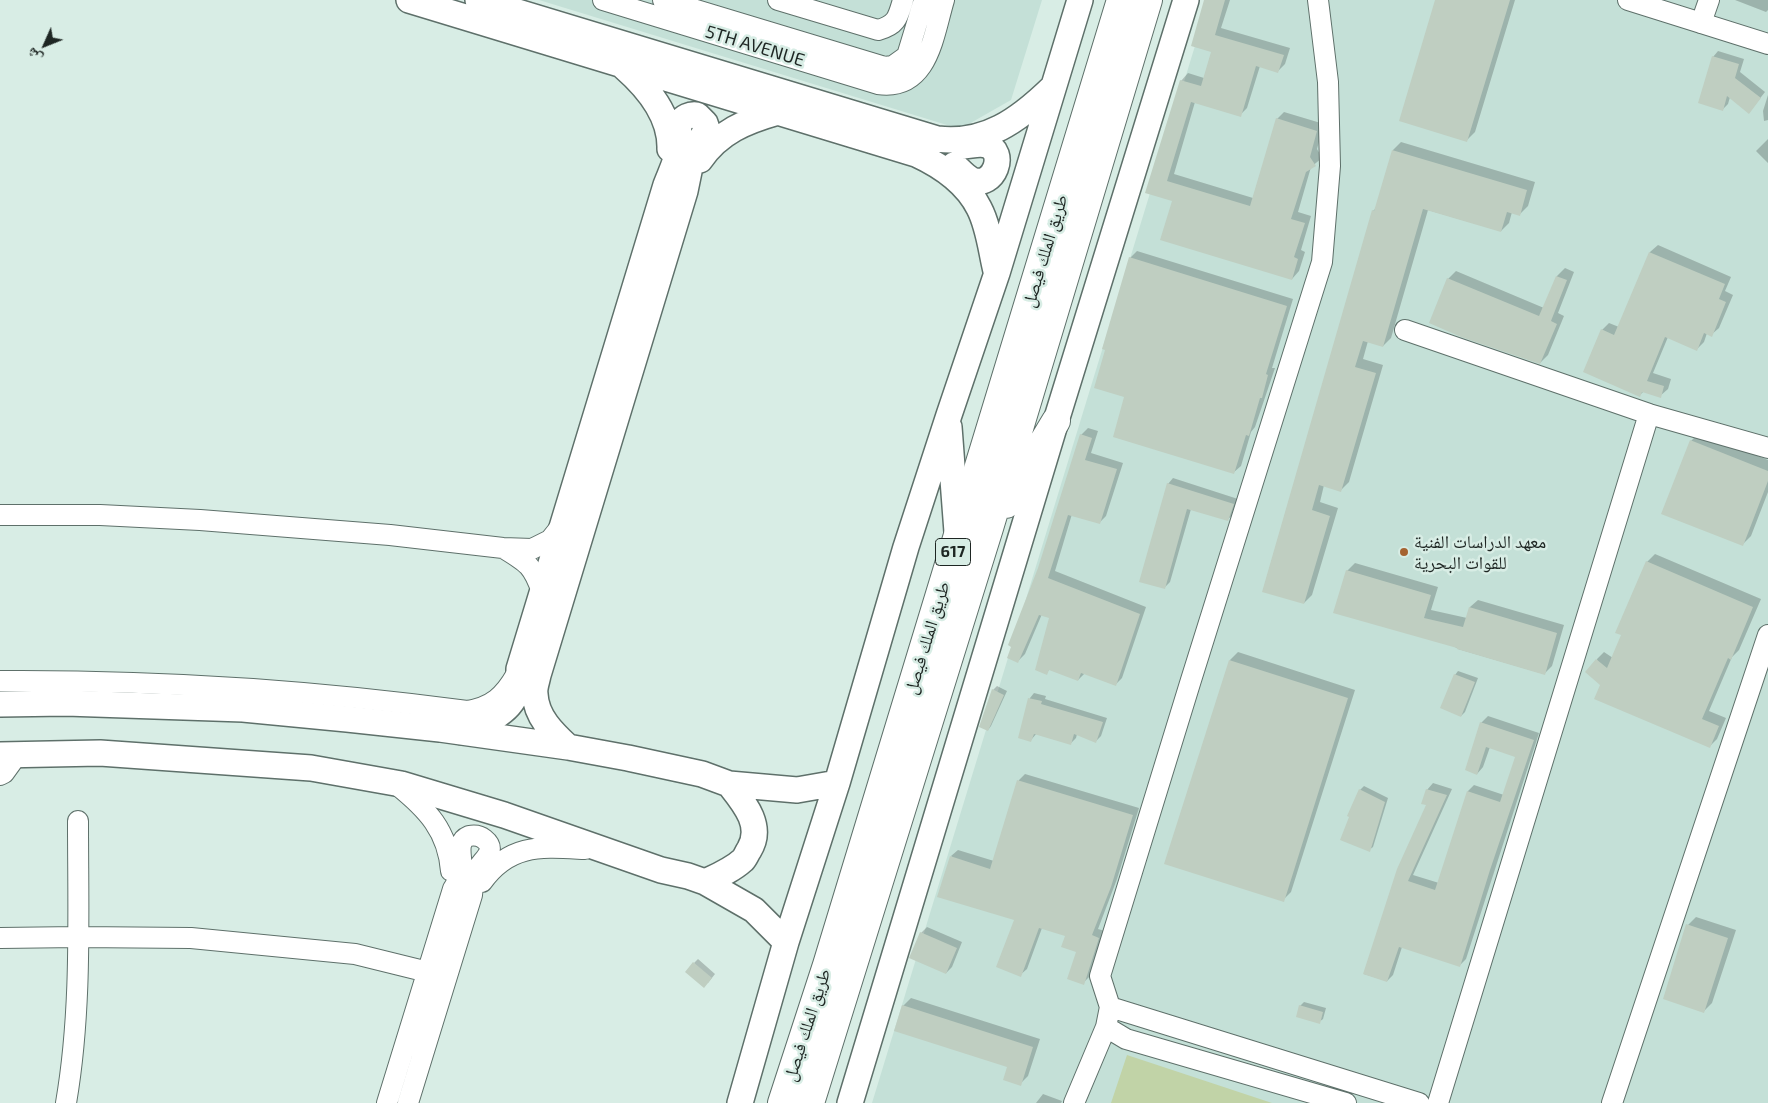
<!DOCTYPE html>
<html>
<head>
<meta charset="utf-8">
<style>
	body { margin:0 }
	#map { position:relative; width:1768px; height:1103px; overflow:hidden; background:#d8ede5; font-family:"Exo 2","Noto Naskh Arabic",sans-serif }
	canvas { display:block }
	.north { position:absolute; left:20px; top:20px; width:50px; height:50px; -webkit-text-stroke:4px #d8ede5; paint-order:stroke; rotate:226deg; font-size:14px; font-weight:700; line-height:20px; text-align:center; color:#1e2623 }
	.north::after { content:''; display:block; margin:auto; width:18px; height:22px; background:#1e2623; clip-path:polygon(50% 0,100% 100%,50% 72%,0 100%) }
</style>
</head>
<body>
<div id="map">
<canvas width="1768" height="1103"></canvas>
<div class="north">ش</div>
</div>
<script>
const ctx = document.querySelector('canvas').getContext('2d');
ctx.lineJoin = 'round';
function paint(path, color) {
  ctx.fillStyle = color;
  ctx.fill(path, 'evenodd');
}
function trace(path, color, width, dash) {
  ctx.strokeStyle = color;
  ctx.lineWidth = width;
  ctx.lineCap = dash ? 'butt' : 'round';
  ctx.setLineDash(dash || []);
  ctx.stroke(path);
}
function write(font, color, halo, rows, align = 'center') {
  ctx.font = font + ' "Exo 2","Noto Naskh Arabic",sans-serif';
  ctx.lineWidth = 5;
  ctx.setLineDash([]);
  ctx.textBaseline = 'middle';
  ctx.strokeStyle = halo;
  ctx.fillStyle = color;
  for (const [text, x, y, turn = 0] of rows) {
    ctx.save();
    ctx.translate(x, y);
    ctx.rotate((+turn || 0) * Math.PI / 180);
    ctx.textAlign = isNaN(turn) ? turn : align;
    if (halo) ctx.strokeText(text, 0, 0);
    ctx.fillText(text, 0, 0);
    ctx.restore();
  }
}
paint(new Path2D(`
	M539,0H1042L1011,100L960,129Z
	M1209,0H1768V1103H872Z`), '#c4e0d7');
paint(new Path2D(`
	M1127,1055L1272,1103H1111Z`), '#c1d3a7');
paint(new Path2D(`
	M1206,0H1230L1221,28L1290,48L1285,64L1278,71L1260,66L1247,108L1240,115L1195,102L1174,174L1253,198L1277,119L1284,112L1324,124L1317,149L1322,158L1311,167L1298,212L1311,216L1301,250L1305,252L1299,271L1292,279L1173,200L1147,192L1181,81L1188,73L1204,78L1212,51Z
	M1437,0H1515L1475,132L1467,140Z
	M1735,0H1768V10L1766,12Z
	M1718,51L1744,59L1740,72L1765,92L1754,106L1730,97L1728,104L1723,109L1713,57Z
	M1768,95V120L1764,121L1763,111Z
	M1768,139V163L1756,151Z
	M1401,142L1535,182L1528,206L1520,214L1512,212L1509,223L1501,231L1428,210L1391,338L1383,346L1368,341L1363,359L1383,365L1349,482L1341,490L1324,485L1320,502L1338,508L1312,595L1304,603L1263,591L1373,211L1376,208L1393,150Z
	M1658,245L1731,277L1725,291L1733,295L1719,328L1711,335L1707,333L1704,342L1697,349L1668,337L1653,373L1671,379L1668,389L1660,396L1644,391L1640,395L1602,330L1609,323L1619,327L1650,252Z
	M1137,251L1293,299L1272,368H1275L1255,427L1251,432L1241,466L1234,472L1126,397L1130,258Z
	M1565,268L1574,272L1558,313L1564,316L1548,355L1540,363L1448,279L1456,271L1544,308L1557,276Z
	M1088,428L1098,431L1091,453L1123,463L1106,516L1099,523L1072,514L1055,571L1146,607L1122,678L1115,685L1085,673L1078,680L1050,669L1046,673L1050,617L1042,614L1025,654L1018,661L1039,569L1081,435Z
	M1699,433L1768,460V492L1751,536L1743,544L1691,441Z
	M1173,478L1238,499L1234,514L1228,519L1191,509L1170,582L1164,588L1168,484Z
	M1655,554L1761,599L1739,650L1732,657L1709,711L1726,718L1717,739L1709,747L1602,685L1597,659L1604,652L1613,658L1623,634L1647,562Z
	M1355,563L1438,587L1431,610L1467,618L1470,607L1478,600L1564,625L1552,666L1544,674L1458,649L1347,571Z
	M1238,652L1355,690L1291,892L1283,900L1230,660Z
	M1458,671L1478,678L1465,712L1461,716L1455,675Z
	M997,686L1007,691L991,726L988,730L993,690Z
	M1034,693L1046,696L1045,699L1107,718L1101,736L1096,741L1077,734L1076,738L1071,743L1037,733L1031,740L1020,738L1030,698Z
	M1488,716L1539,733L1466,959L1460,965L1402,947L1393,975L1387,981L1364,974L1428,804L1427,790L1433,783L1452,789L1413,875L1439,883L1468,791L1474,785L1504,795L1516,756L1490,747L1483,767L1477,774L1481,723Z
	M1025,774L1139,808L1117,879L1098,929L1105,931L1090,976L1083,983L1077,951L1067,935L1042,928L1027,969L1020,975L1016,919L951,856L958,850L994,861L1019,780Z
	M1364,786L1388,798L1373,847L1369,850L1360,790Z
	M1696,917L1736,930L1712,1003L1704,1011L1688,925Z
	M927,927L962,942L952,967L946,973L921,933Z
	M698,959L715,974L708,983L694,963Z
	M911,998L1040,1039L1028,1076L1020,1084L1009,1066L903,1006Z
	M1304,1002L1326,1008L1323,1019L1319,1022L1300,1006Z
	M1043,1094L1062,1101L1061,1103H1036Z`), '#0003');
paint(new Path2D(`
	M1204,0H1225L1215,35L1284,55L1278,73L1256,66L1241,117L1191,102L1167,181L1250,206L1276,118L1317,131L1310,157L1316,166L1306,172L1291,219L1305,223L1294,257L1298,259L1292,280L1160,240L1172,201L1145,193L1180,80L1201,86L1211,52L1191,46Z
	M1435,0H1510L1467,142L1399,121Z
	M1712,56L1739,64L1735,78L1761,98L1749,114L1727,96L1723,111L1698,103Z
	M1392,150L1527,190L1520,216L1507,212L1501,232L1423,209L1383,347L1363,341L1355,367L1376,373L1341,492L1319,485L1312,510L1330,516L1304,604L1262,592L1372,210L1374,211Z
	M1649,252L1725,284L1719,299L1726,302L1712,337L1704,333L1697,351L1665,337L1647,381L1664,386L1661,398L1642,392L1640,397L1583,372L1601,329L1614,335Z
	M1129,257L1287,306L1266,374L1268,375L1262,398H1260L1249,436L1246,435L1234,474L1113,437L1124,397L1094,388L1105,350L1102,349Z
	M1556,276L1567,280L1551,321L1557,324L1540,364L1461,337L1429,323L1447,278L1539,316Z
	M1080,434L1092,438L1085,460L1117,469L1100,524L1068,515L1048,578L1140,614L1116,686L1081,673L1078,681L1049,670L1047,675L1035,670L1049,618L1039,615L1018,663L1007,658L1011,647L1008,645L1038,568Z
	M1690,440L1768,471V481L1743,546L1661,514Z
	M1167,483L1234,504L1228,521L1187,509L1165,589L1139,582Z
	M1646,561L1753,607L1731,660L1728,658L1702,719L1719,726L1710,748L1594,699L1600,685L1585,672L1596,659L1607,668L1621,635L1615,633Z
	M1346,570L1431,595L1424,618L1463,627L1469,607L1557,633L1545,675L1457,649V648L1333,613Z
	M1229,660L1348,698L1284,902L1164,864Z
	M1454,674L1475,682L1461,717L1440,708Z
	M992,689L1004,695L988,731L979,727Z
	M1028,698L1042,701L1041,704L1103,722L1096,743L1074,734L1071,745L1034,734L1031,742L1018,738Z
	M1480,722L1534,740L1490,870L1460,967L1399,947L1387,982L1363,974L1397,869L1426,805L1421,804L1426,789L1447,795L1408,881L1435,890L1467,791L1500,802L1515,757L1486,747L1477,775L1465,770Z
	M1017,780L1133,815L1111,887L1092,935L1099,938L1084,985L1067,979L1076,952L1061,947L1065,936L1039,928L1021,977L996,967L1014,920L937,897L950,856L990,869Z
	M1359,789L1385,802L1370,852L1340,840L1349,817L1347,816Z
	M1686,924L1728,938L1704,1013L1663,999Z
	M920,932L957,948L946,974L909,958Z
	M693,962L712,978L704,988L685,972Z
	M902,1005L1033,1047L1021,1086L1003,1080L1007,1067L894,1031Z
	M1299,1005L1323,1012L1320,1024L1296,1017Z`), '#bfcec1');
const minor = new Path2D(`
	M603,0L878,84C928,91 933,37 944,0
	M663,0L885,67L893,66L907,56L924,0
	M778,0L878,30C897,25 898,17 903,0
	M1628,0L1768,44
	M1701,23L1709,0
	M1405,330L1649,414L1438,1103
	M1649,414L1768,448
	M0,515H100L200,520L390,535L503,548L532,549L550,540L562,525
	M505,549C528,563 533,566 542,592
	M0,681C156,680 312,690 467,711C492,707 504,696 516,675
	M0,775L4,773L17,755
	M397,785C427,809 448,831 451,871
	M482,882C510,843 542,847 585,849
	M0,938L78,937L191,938L355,954L440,975
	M1110,1007L1100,976L1191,680L1322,262L1330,166L1328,82L1318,0
	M66,1103C82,1010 78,915 78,821
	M387,1103L453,889C456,884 460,878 461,872C464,860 454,842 469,836C474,835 479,835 484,839C498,850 483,859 478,868C473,875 473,887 472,895L408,1103
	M1074,1103L1106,1027
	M1346,1103L1126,1039L1106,1027L1110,1007L1419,1103
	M1612,1103L1768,635`);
const major = new Path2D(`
	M409,0L916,154C942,166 966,182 979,208C989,227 991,251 996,271
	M478,0L937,139C985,145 1019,120 1052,88
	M624,67C648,88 671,115 670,149
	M700,160C719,132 746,121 778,112
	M954,165C960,170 965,177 972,180C994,189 1008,151 986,145C978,143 970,146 962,146
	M949,427L957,532
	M0,704L66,703L243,709L347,719L440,729L568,747L628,758L702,774L729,784L797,790L837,783
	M461,732C483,723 512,714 518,688C519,682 519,675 519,669L666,185C671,172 678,158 680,143C680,137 677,129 680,123C683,117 690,114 697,115L705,123L707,129L693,152L685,191L538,675C537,681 534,688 535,694C536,717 553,733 568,747
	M0,755L100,753L311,768L401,784L504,815L661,870L688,876L705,882L754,910L786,942
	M705,882C718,876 732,870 743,860C745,858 747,853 749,850C764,826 744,803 729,784
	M740,1103L786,942L837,783L906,547L949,415L997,273L1080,0
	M850,1103L1056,421L1186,0`);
const highway = new Path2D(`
	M1006,504L1056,421
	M782,1103L827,965L1121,0
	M810,1103L989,528L1148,0`);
trace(minor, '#5e706a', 22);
trace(major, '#5e706a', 28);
trace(highway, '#5e706a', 30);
trace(minor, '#fff', 20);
trace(major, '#fff', 25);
trace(highway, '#fff', 28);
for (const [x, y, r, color] of [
	[1404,552,5,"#a56330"]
]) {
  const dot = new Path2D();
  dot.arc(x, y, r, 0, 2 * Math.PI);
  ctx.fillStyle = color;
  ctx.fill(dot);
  trace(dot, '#d8ede5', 2);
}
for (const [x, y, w] of [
	[953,552,35]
]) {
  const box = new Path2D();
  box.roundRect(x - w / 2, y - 13.5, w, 27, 4);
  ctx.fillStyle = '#d8ede5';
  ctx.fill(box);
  trace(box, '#1e2623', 1);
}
write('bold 16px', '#1e2623', null, [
	["617",953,552]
]);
write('18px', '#1e2623', '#d8ede5', [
	["5TH AVENUE",755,46,17],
	["طريق الملك فيصل",1045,251,-73],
	["طريق الملك فيصل",927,638,-73],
	["طريق الملك فيصل",807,1025,-72]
]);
write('18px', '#1e2623', '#d8ede5', [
	["معهد الدراسات الفنية",1414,542],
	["للقوات البحرية",1414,563]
], 'left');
</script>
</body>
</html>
